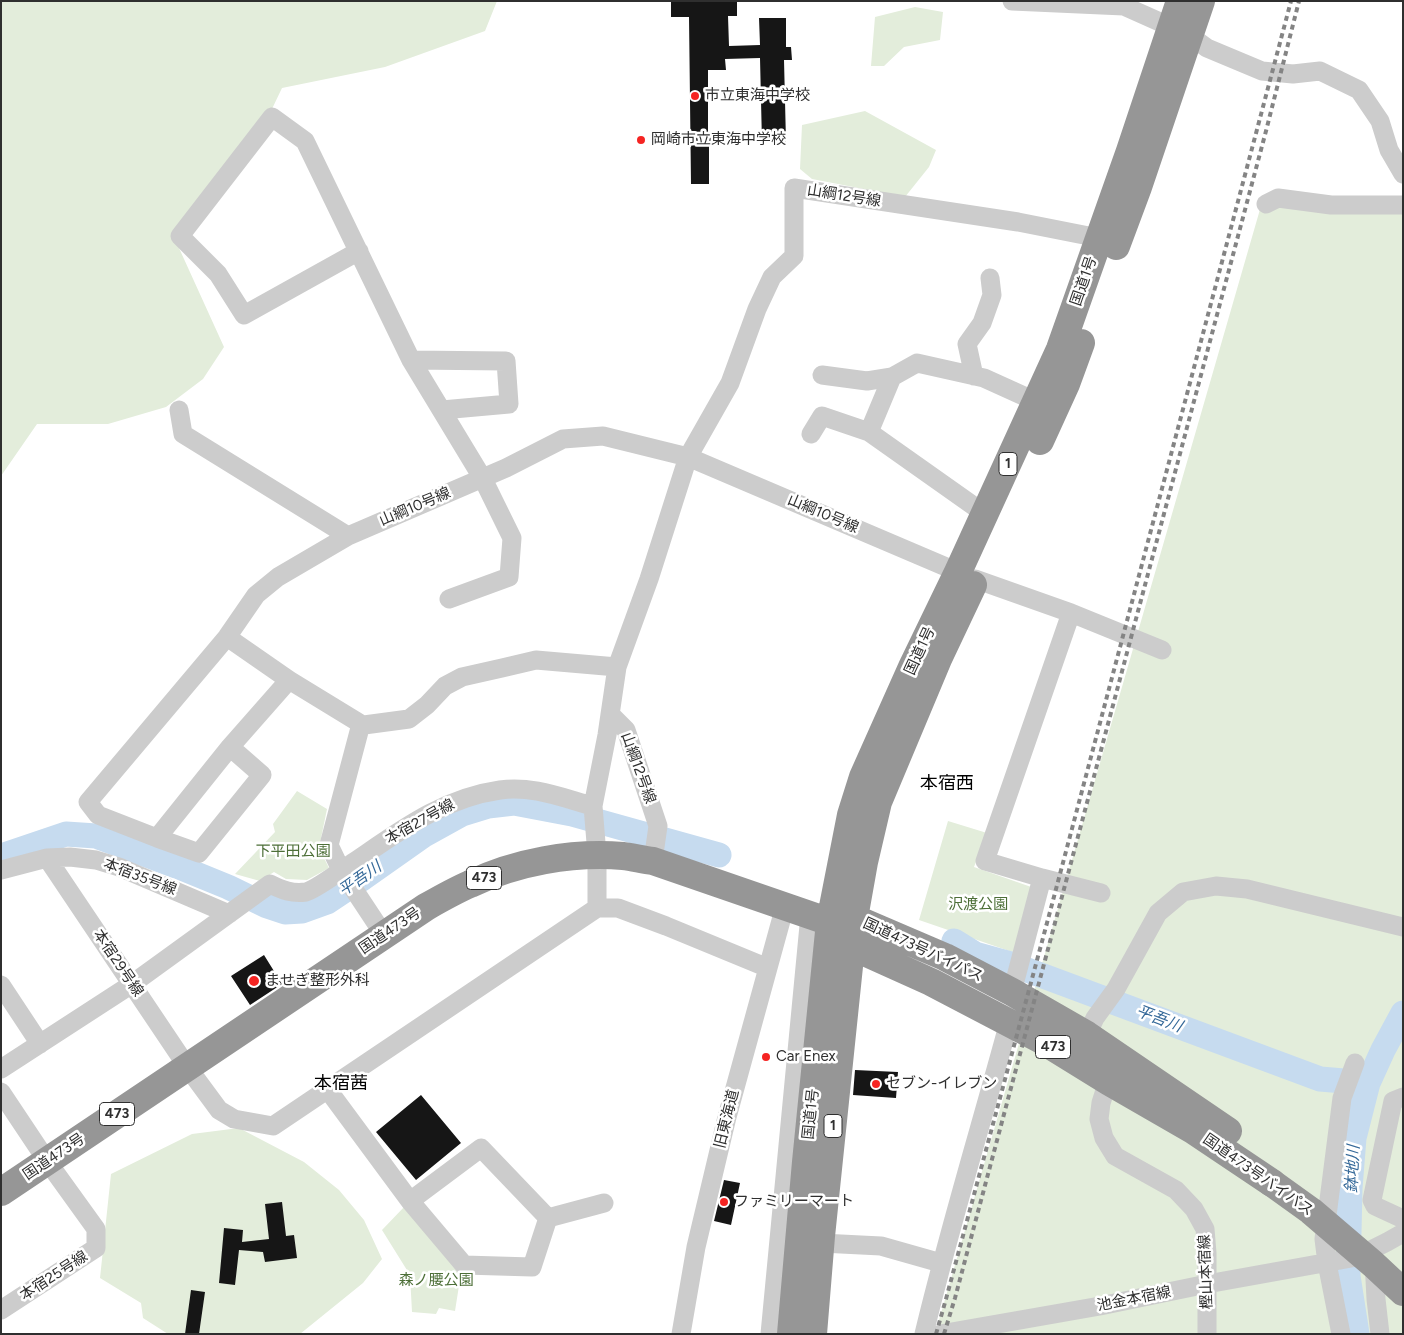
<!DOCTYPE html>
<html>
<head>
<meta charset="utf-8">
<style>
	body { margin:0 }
	#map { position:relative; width:1404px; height:1335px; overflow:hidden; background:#fff; font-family:Figtree,sans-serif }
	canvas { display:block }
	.frame { position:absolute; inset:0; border:2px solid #2f2f2f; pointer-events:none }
</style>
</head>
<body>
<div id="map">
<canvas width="1404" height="1335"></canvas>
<div class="frame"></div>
</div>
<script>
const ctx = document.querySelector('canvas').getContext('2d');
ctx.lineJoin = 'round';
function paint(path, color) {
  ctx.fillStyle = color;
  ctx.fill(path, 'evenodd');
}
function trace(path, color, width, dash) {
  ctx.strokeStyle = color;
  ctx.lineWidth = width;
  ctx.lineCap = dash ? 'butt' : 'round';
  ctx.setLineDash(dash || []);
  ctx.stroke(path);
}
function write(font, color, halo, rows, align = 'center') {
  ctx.font = font + ' Figtree,"Noto Sans JP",sans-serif';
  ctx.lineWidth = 5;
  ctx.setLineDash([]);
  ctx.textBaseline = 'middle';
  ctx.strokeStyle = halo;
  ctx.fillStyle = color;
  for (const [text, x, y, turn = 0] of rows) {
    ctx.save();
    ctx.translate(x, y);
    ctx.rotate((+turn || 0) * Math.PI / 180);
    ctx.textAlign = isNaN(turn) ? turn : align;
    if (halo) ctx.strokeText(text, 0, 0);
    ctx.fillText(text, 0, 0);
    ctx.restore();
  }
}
paint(new Path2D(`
	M1,1H497L485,31L385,67L282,88L271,111L174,237L224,347L203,379L166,407L108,424H37L1,476Z
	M915,7L943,12L940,40L904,47L884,66H871L875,17Z
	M865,111L936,150L929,167L905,197L812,179L800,169L802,125Z
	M1403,196V1334H935L1263,199Z
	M297,791L327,809L319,848L329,868L307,880L286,879L274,872L260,881L235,874L275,832L273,824Z
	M948,821L987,833L974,867L1037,889L1018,954L919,920Z
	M239,1128L304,1162L339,1190L364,1220L382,1259L363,1283L300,1334H168L143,1318L141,1303L100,1278L111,1174L192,1134Z
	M405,1206L461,1273L455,1311L439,1308L436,1314L412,1312L410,1275L382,1230Z`), '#e3eddb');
trace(new Path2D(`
	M1,856L66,834L96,836L179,867L228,887L267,906L285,912L302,911L327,902L363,878L424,835L462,814L488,806L514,803L572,814L719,855
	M954,941L975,954L1011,964L1320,1079L1368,1083
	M1357,1334L1348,1276L1350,1188L1354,1138L1368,1083L1383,1050L1403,1013`), '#c6dbef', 25);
paint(new Path2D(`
	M671,1H737V16H728L729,46L760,45L759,18H786V47H791L792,60H784L786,142L762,143L760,58L725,59L726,70H708V132H723V145L709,146V184H691L689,17H671Z
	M264,955L282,984L250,1005L231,976Z
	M855,1070L898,1072L896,1098L853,1095Z
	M421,1095L461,1143L416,1180L376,1132Z
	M724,1180L740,1183L731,1225L714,1221Z
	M282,1202L286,1236L294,1235L297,1258L265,1262L263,1252L239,1250L235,1285L219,1283L224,1228L243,1230L242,1242L269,1239L265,1204Z
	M191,1290L205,1292L199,1334H185Z`), '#161616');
trace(new Path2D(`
	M1012,1L1124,6L1189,35L1207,48L1262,71L1293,74L1320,71L1359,90L1380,121L1389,150L1403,174
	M1266,204L1278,198L1331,205H1403
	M359,251L244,315L218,274L180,236L272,117L305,141L411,360L483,479L512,538L509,577L449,599
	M411,360L506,361L509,404L442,410
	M822,375L867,381L892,377
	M974,376L967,344L982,323L992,295L990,278
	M179,410L183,434L348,536
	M869,432L892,377L917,363L984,378L1037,402
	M811,434L822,416L869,432L985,514
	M975,579L1071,613L1162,650
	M1071,613L985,861L1042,878L1101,893
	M227,637L289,680L361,724L364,725L409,719L427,705L445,686L462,677L502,668L536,660L617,667
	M610,714L626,730L658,826L653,861
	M361,724L329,845L341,870L384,935
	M230,747L262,775L199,853L157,838L98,815L88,802L227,637L256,595L278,577L348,536L506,468L563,439L603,436L688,457L958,572
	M157,838L230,747L289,680
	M47,858L188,1068L219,1110L234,1119L273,1126L597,908H618L666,926L768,968
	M1,870L47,858L70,857L96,860L119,867L229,914
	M597,908V855L593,806L607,735L617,667L649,579L688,457L730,383L757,309L772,277L794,256V188L1018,222L1099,238
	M1,985L40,1044
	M1012,992L1042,878
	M1087,1035L1095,1018L1116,989L1158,913L1183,892L1216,886L1247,889L1403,927
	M1,1069L132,984L270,884C282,890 292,894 306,892C315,890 345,868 354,862C401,830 443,798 500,790C531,785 563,798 593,806
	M1108,1081L1101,1103L1099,1119L1104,1138L1115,1156L1176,1190L1194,1209L1205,1229L1207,1253V1334
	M328,1090L410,1201L464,1265L532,1267L548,1218L481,1148L410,1201
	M1,1092L47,1161L96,1229V1248L1,1310
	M1403,1097L1393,1101L1372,1200L1375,1206L1403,1219
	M548,1218L604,1203
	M821,1243L881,1246L941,1263
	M1374,1260L1376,1299L1380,1334
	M681,1334L696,1247L727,1117L785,906
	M770,1334L810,915
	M924,1334C949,1229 981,1126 1009,1022
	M940,1334L1100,1306L1207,1284L1357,1257L1387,1242L1403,1233
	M1341,1334L1327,1263L1324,1239L1342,1098L1355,1063`), '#ccc', 19);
trace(new Path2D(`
	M1116,246L1138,187L1201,1
	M1040,441L1066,384L1081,343
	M836,921L854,918L945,957L1012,992L1087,1035L1228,1131
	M1,1192L426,907C440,899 454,891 470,884C516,862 571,852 623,856C633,857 643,860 653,861L830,922L851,946L931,982L1040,1039L1108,1081L1193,1130L1272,1183
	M791,1334L806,1162L830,922L851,815L863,777L913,665L958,572L1060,349L1130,151L1180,1
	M813,1334L821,1236L854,918L864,862L878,802L938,659L973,585`), '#969696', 28);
trace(new Path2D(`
	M936,1334L946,1299L1051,908L1291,1
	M944,1334L955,1298L1266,131L1299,1`), '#848484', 4, [5, 4]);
trace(new Path2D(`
	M1272,1183L1311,1211L1373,1264L1403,1292`), '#969696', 28);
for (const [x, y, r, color] of [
	[695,96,5,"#f52422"],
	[641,140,5,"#f52422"],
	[254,981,6,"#f52422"],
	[766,1057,5,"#f52422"],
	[876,1084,5,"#f52422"],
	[724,1202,5,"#f52422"]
]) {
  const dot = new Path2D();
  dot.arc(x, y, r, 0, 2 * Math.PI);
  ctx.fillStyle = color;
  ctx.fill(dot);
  trace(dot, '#fff', 2);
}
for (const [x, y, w] of [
	[1008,464,18],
	[484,878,35],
	[1053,1047,35],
	[117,1114,35],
	[833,1126,18]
]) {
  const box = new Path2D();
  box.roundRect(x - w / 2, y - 11.5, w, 23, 4);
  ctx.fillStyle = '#fff';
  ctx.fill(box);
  trace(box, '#2f2f2f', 1);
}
write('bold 14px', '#2f2f2f', null, [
	["1",1008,464],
	["473",484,878],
	["473",1053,1047],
	["473",117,1114],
	["1",833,1126]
]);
write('15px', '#2f2f2f', '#fff', [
	["市立東海中学校",705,96],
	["岡崎市立東海中学校",651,140],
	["ませぎ整形外科",265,981],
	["Car Enex",776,1057],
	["セブン-イレブン",886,1084],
	["ファミリーマート",734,1202]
], 'left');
write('15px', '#2f2f2f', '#fff', [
	["山綱12号線",844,196,9],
	["国道1号",1084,281,-71],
	["山綱10号線",415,507,-23],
	["山綱10号線",823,514,23],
	["国道1号",920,651,-65],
	["山綱12号線",638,768,70],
	["本宿27号線",420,822,-29],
	["本宿35号線",140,877,21],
	["国道473号",390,931,-34],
	["国道473号バイパス",923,950,25],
	["本宿29号線",118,963,56],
	["国道1号",811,1114,-84],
	["旧東海道",727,1119,-76],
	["国道473号",54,1157,-34],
	["国道473号バイパス",1258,1175,35],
	["樫山本宿線",1206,1272,-92],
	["本宿25号線",54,1276,-33],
	["池金本宿線",1134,1299,-11]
]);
write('15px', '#4d6f38', '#fff', [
	["下平田公園",293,852],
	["沢渡公園",978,905],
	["森ノ腰公園",436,1281]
]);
write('italic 16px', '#356999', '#fff', [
	["平吾川",360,879,-35],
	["平吾川",1159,1019,21],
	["鉢地川",1353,1169,-87]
]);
write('18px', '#000', '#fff', [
	["本宿西",947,784],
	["本宿茜",341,1084]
]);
</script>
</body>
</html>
